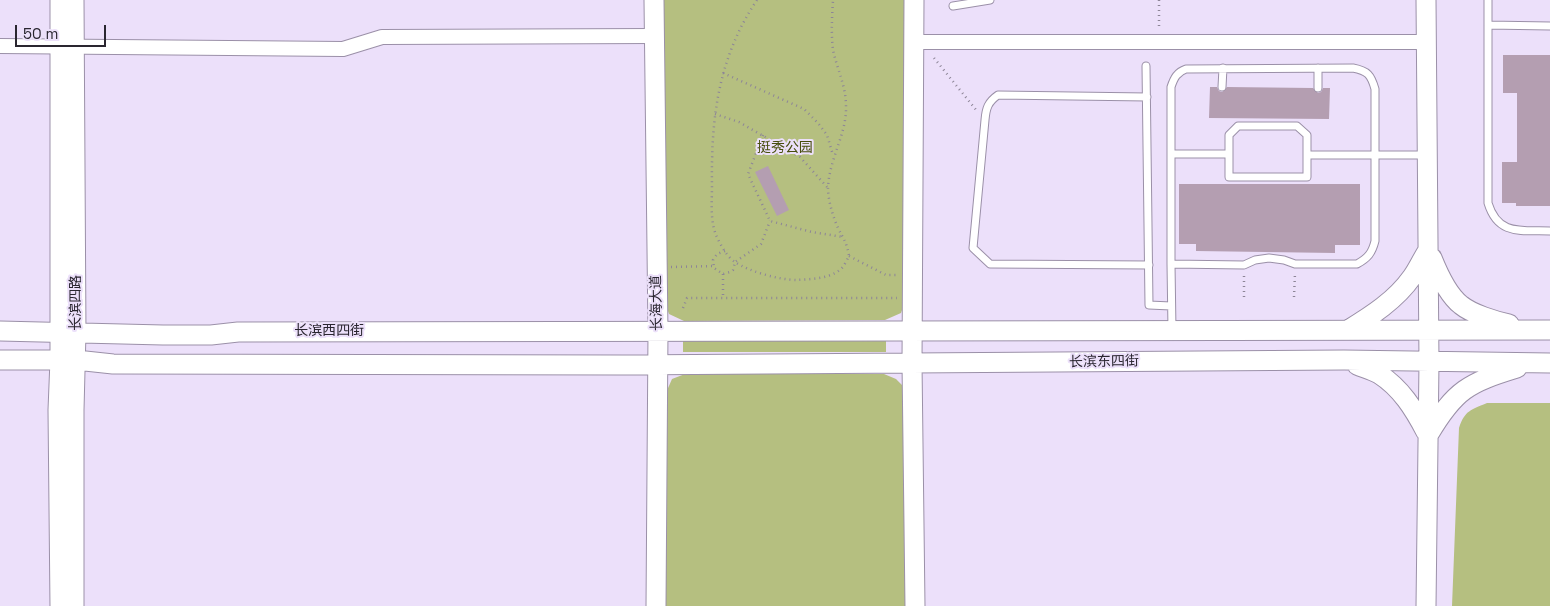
<!DOCTYPE html>
<html>
<head>
<meta charset="utf-8">
<style>
	body { margin:0 }
	#map { position:relative; width:1550px; height:606px; overflow:hidden; background:#ece0fa; font-family:"Space Grotesk",sans-serif }
	canvas { display:block }
	.scale { position:absolute; left:15px; top:25px; width:91px; height:22px; box-sizing:border-box; border:2px solid #2a2630; border-top:0; padding-left:6px; font-size:15px; line-height:18px; white-space:nowrap; color:#2a2630; -webkit-text-stroke:4px #ece0fa; paint-order:stroke }
</style>
</head>
<body>
<div id="map">
<canvas width="1550" height="606"></canvas>
<div class="scale">50 m</div>
</div>
<script>
const ctx = document.querySelector('canvas').getContext('2d');
ctx.lineJoin = 'round';
function paint(path, color) {
  ctx.fillStyle = color;
  ctx.fill(path, 'evenodd');
}
function trace(path, color, width, dash) {
  ctx.strokeStyle = color;
  ctx.lineWidth = width;
  ctx.lineCap = dash ? 'butt' : 'round';
  ctx.setLineDash(dash || []);
  ctx.stroke(path);
}
function write(font, color, halo, rows, align = 'center') {
  ctx.font = font + ' "Space Grotesk","Noto Sans SC",sans-serif';
  ctx.lineWidth = 4;
  ctx.setLineDash([]);
  ctx.textBaseline = 'middle';
  ctx.strokeStyle = halo;
  ctx.fillStyle = color;
  for (const [text, x, y, turn = 0] of rows) {
    ctx.save();
    ctx.translate(x, y);
    ctx.rotate((+turn || 0) * Math.PI / 180);
    ctx.textAlign = isNaN(turn) ? turn : align;
    if (halo) ctx.strokeText(text, 0, 0);
    ctx.fillText(text, 0, 0);
    ctx.restore();
  }
}
paint(new Path2D(`
	M664,0H906L907,295L901,313L885,320L684,321L669,314L664,300Z
	M683,341H886V352H683Z
	M685,374H884L896,379L903,386L907,606H664L665,395L672,379Z
	M1487,403H1550V606H1452L1459,428C1465,410 1471,410 1487,403Z`), '#b5bf80');
paint(new Path2D(`
	M1503,55H1550V206H1516V203H1502V162H1517V93H1503Z
	M1210,87H1217L1219,91L1222,92L1227,87L1313,88L1318,93L1321,92L1323,88H1330L1329,119L1209,118Z
	M768,166L789,210L777,216L755,172Z
	M1179,184H1360V245H1335V253L1196,251V244H1179Z`), '#b49eb1');
const lane = new Path2D(`
	M1488,0V203C1498,236 1521,230 1550,231
	M953,6L990,0
	M1488,25L1550,26
	M1146,66L1149,305L1171,306
	M1318,68V88
	M1353,68C1368,71 1371,75 1375,89V241C1372,253 1368,258 1357,264H1295L1284,260L1269,258L1255,260L1244,265L1171,264V87C1174,78 1177,72 1186,69Z
	M1222,87L1223,68
	M1147,97L998,95C988,102 986,108 985,120L973,248L990,264L1149,265
	M1238,126H1297L1307,135V177H1229V135Z
	M1171,154H1229
	M1307,155H1427
	M1171,264L1172,330`);
const street = new Path2D(`
	M914,42H1427
	M0,46L343,49L382,37L654,36`);
const secondary = new Path2D(`
	M60,0V360L58,410L60,606
	M74,0L76,332L74,410V606
	M654,0L658,332L656,606
	M914,0L912,363L915,606
	M1432,258C1438,273 1448,295 1461,305C1472,314 1495,321 1509,324
	M1348,330C1371,316 1396,300 1412,277C1418,269 1422,259 1428,250
	M0,331L163,335H211L238,332L1550,330
	M0,360H76L113,364L622,365L1344,360L1550,363
	M1357,365C1364,368 1372,370 1379,374C1401,388 1414,409 1426,432
	M1429,434C1455,390 1468,383 1517,368
	M1426,606L1429,362L1426,0`);
trace(lane, '#9b90a8', 9);
trace(street, '#9b90a8', 16);
trace(secondary, '#9b90a8', 21);
trace(new Path2D(`
	M757,0C718,58 711,118 712,186C712,201 710,220 716,235C720,244 727,257 735,262C750,272 780,280 797,280C812,279 829,279 841,269C844,266 847,260 849,256C847,243 844,240 838,228C833,217 828,200 828,188C829,159 847,134 846,106C846,86 837,69 833,50C831,33 832,17 833,0
	M1159,0V30
	M934,58L977,111
	M723,73L804,109L818,123L827,135L833,155
	M715,114L739,122L800,157L828,188
	M763,135L748,174L770,221L812,232L843,237
	M725,251L717,254L713,260L714,268L723,274L730,272L733,270L735,262L761,244L770,221
	M849,256L886,275H899
	M671,267L713,266
	M723,274V297
	M1244,297V274
	M1294,297L1295,273
	M683,308L687,298H897`), '#8d8597', 2.5, [1, 4]);
trace(lane, '#fff', 7);
trace(street, '#fff', 14);
trace(secondary, '#fff', 19);
write('14px', '#484f0e', '#ece0fa', [
	["挺秀公园",785,148]
]);
write('14px', '#2a2630', '#ece0fa', [
	["长滨四路",76,303,-90],
	["长海大道",657,303,-91],
	["长滨西四街",329,331],
	["长滨东四街",1104,362,-1]
]);
</script>
</body>
</html>
